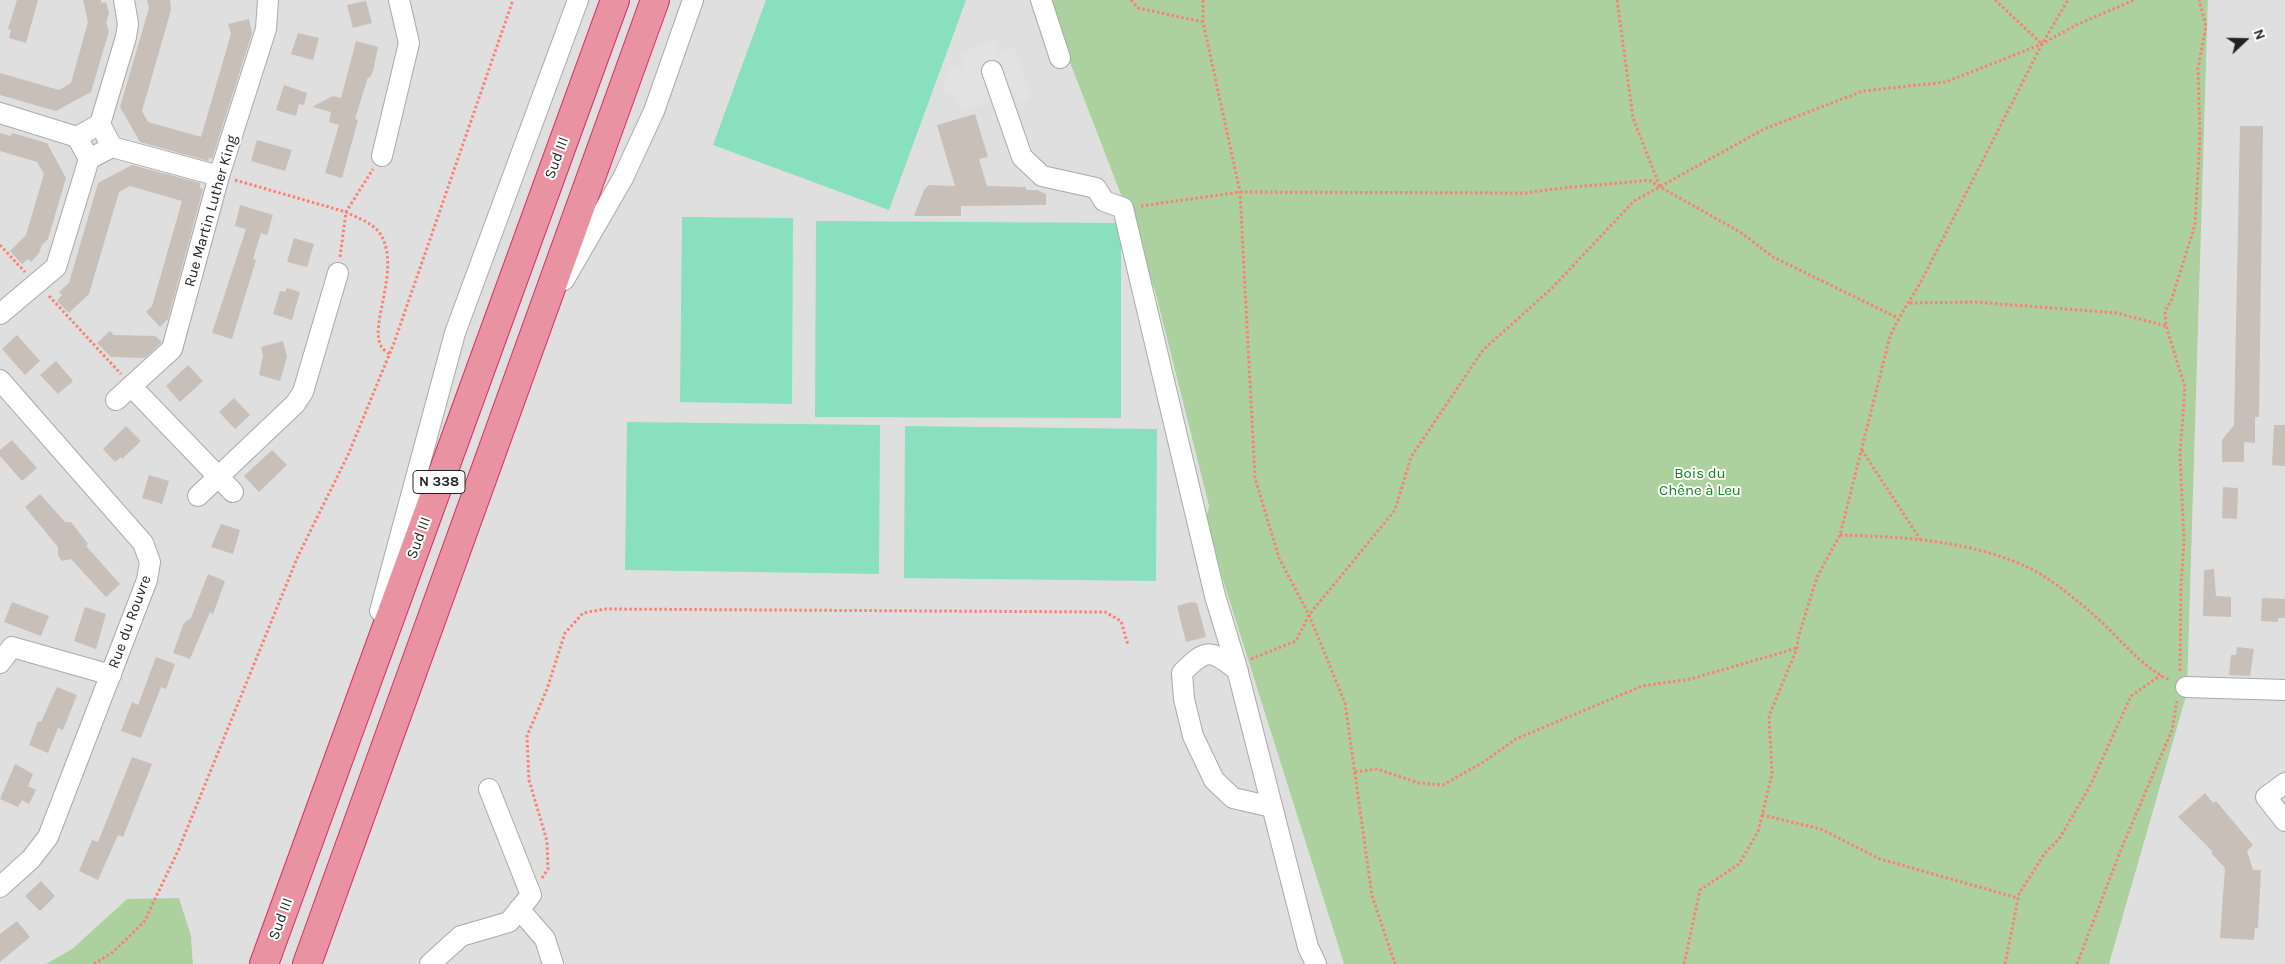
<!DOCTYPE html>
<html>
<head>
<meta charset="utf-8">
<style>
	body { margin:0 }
	#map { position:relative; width:2285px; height:964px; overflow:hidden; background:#f2efe9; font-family:Karla,sans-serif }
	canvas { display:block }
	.north { position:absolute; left:2220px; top:15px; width:50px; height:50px; -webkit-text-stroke:4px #fff; paint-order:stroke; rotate:69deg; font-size:14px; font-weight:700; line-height:20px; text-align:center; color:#222 }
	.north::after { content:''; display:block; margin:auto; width:18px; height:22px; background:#222; clip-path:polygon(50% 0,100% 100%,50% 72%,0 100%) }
</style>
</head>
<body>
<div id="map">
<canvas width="2285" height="964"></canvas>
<div class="north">N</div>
</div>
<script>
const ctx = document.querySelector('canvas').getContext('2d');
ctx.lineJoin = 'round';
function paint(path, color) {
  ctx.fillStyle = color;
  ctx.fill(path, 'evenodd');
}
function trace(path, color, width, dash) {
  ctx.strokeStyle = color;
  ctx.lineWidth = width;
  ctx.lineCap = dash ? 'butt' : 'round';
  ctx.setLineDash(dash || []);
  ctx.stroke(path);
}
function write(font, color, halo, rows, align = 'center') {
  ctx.font = font + ' Karla,sans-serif';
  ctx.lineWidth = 4;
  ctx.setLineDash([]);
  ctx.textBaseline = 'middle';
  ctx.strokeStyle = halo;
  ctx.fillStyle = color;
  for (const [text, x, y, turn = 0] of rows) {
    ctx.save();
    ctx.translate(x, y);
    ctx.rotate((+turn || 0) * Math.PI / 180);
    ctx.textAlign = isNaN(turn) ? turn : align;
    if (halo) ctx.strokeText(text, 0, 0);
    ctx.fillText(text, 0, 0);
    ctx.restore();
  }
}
paint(new Path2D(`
	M0,0H1046L1126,208L1155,292L1209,506L1205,523L1344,964H193L191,936L127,899L72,949L46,964H0Z
	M2208,0H2285V964H2109L2187,693Z`), '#e0dfdf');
paint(new Path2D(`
	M1046,0H2208L2187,693L2109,964H1344L1205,523L1209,506L1155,291L1126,208Z
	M179,898L191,936L193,964H46L72,949L127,899Z`), '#add19e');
paint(new Path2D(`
	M766,0H966L889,210L713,145Z
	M682,217L793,218L792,404L680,402Z
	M816,221L1121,223V418L815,417Z
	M627,422L880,425L879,574L625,570Z
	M905,426L1157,429L1156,581L904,578Z`), '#88e0be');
paint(new Path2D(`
	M995,40L1000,52L1013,48L1031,97L1018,103L1015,94L961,110L955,96L942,92L951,66L963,70L965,66L960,53Z`), '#e2e2e2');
paint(new Path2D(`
	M17,0H38L26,43L9,38L11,30L8,29Z
	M83,0H101V3L106,2L109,13L106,23L109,31L91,92L56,111L0,95V73L59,90L71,83L88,22Z
	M147,0H170L171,10L142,111L148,122L201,137L231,34L228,24L249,19L252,33L212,159L209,158L208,161L140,142L120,107L149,8Z
	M366,1L372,23L353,28L347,5Z
	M298,33L319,38L313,60L291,54Z
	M356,41L378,47L373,71L370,78L368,77L355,119L358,120L342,178L325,173L339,125L329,122L331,112L312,107L333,96L341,98Z
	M284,85L307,93L304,105L299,104L296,116L276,110Z
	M975,114L988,157L979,159L987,186L1026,187V190H1037L1046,194V205L961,206V216H914L924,190L929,185L955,186L937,125Z
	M2240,126H2263L2259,417H2255V443L2244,442V462H2222V440L2234,425Z
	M0,133L11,136L12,133L47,143L66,178L48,239L42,245L39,253L31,262L28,259L22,264L10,251L26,235L44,174L37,162L0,151Z
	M257,140L292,150L285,171L251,161Z
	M132,165L200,183V188L203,189L168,319L160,327L146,312L152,306L182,201L130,186L119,192L89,294L69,313L57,301L62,295L59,292L69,283L98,183Z
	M240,205L273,215L267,235L261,233L253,259L256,260L232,339L212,333L246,229L235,226Z
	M294,238L314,244L307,267L287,262Z
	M287,288L300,292L292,320L273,314L280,291L285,292Z
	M110,331L114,335L155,336L162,342L145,358L111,357L97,343Z
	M17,335L40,361L25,375L2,349Z
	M283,341L287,357L280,381L259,375L263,355L261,347Z
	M56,361L73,381L58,394L40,375Z
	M188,365L203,381L180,402L166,386Z
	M234,398L250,415L235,429L219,412Z
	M2274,425H2285V466L2272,465Z
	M126,426L141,441L122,459L121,457L115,462L103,449Z
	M12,440L37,468L22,481L0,456V450Z
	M272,450L287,465L259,492L244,476Z
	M149,475L169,481L162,504L142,498Z
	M2223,487L2238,488L2237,519L2222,518Z
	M40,494L65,522H71L88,544L86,546L120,584L106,597L71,559L62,561L58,556V547L25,507Z
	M221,524L240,530L233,554L211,547Z
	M2214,569L2216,596L2231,597V617L2203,616L2204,570Z
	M208,574L225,581L213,614L210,612L190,659L173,653L184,623L191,618Z
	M2262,598L2285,599V618H2278V622L2261,621Z
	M12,602L49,616L41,636L4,622Z
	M1191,602L1197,603L1206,637L1186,642L1177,606Z
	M85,607L106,614L96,649L74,641Z
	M2237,647L2254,649L2250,676L2229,675L2231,655H2236Z
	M156,657L175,664L166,689L161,687L141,738L121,731L132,702L138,705Z
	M57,687L77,695L63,730L58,728L48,753L29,745L38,721L41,722Z
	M132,757L152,764L123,837L118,835L98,880L79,871L92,840L98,842Z
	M15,764L33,774L28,786L36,790L29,804L22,800L18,807L0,799Z
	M2205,793L2213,803L2216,801L2253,845L2247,851L2253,870H2261L2258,928H2255L2254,940L2220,938L2225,868L2211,853L2213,852L2178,817Z
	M41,881L55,896L40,911L25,896Z
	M17,921L30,937L0,962V934Z`), '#c7bfb8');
const minor = new Path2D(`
	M1041,0L1060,58
	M992,71L1022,157L1042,176L1096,188L1104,201L1123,208L1215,596L1236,665L1308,947L1316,964
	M0,113L77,137
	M100,124L126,37L128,24L124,0
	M100,124L112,147L89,159L77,137Z
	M112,147L219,176
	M382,156L409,43L399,0
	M564,280L623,178L654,111L693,0
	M0,314L56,267L89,159
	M0,380L143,543L150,562L147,580L48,837L31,859L0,887
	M131,386L233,492
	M116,400L172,349L219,176L266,29L268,0
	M198,496L295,404L303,392L338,273
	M380,611L455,333L578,0
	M0,663L12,647L111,675
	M1238,671C1212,650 1207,647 1182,673L1184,699L1193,736L1214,780L1233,798L1272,807
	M2186,687L2285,690
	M2285,783L2266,797L2285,821
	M519,909L545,939L553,964
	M430,964L461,936L509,922L531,895L489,789`);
const highway = new Path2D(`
	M264,964L615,0
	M307,964L655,0`);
trace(minor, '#a9a9a9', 22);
trace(highway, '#dc2a67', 30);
trace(new Path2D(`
	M1131,0L1138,8L1203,22
	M1203,0V22L1240,192L1255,478L1279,558L1309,615L1345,703L1372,896L1395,964
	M1617,0L1633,118L1660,187
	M1995,0L2042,44
	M235,180L346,212L373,169
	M1662,188L1740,232L1773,257L1898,318
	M1141,206L1240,192L1526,193C1567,186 1608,185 1649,180L1660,187
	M0,245L25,272
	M340,257L346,212C357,218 374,223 381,235C401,269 369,325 381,346C382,349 387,352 389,354
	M49,296L121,374
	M1910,303L1975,302L2117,313L2166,326
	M1862,450L1920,539
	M1840,535C1904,537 1968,540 2027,567C2048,576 2078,601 2095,616C2118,636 2143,669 2170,680
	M1251,659L1296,641L1309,615L1395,510L1411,457L1483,350L1552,288L1634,201L1764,129L1863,91L1946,82L2042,44L2076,25L2134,0
	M2180,671L2181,585L2184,541L2180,454L2185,387L2166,326L2165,311L2171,301L2195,225L2200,137L2198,68L2206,26L2199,0
	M1355,772L1377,769L1419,783L1443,785L1485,761L1516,739L1642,686L1691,679L1797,648
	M1762,815L1821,829L1880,859L2018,898
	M542,878L548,869L547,841L529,780L527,736L547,689L565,633L583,613L605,609L1105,612L1121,621L1128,645
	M94,964L113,952L144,922L178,851L298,556L348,455L394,343L513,0
	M1684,964L1700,890L1739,864L1758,832L1772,774L1769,716L1797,648L1798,638L1817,577L1840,535L1890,336C1900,314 1914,295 1925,274L2042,44L2068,0
	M2005,964L2019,894L2045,853L2059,839L2089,788L2131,696L2161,675
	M2077,964L2122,847L2172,730L2177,701`), '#fa8072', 3, [2.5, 2.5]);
trace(minor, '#fff', 20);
trace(highway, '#e892a2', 28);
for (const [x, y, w] of [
	[439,482,52]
]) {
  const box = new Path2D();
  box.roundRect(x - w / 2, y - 11.5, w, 23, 4);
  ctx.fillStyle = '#fff';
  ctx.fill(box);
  trace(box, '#222', 1);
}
write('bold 14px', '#222', null, [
	["N 338",439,482]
]);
write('15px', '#222', '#fff', [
	["Sud III",557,158,-70],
	["Rue Martin Luther King",211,211,-74],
	["Sud III",419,538,-70],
	["Rue du Rouvre",130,622,-70],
	["Sud III",281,919,-70]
]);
write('15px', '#0c8416', '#fff', [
	["Bois du",1700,474],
	["Chêne à Leu",1700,491]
]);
</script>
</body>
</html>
